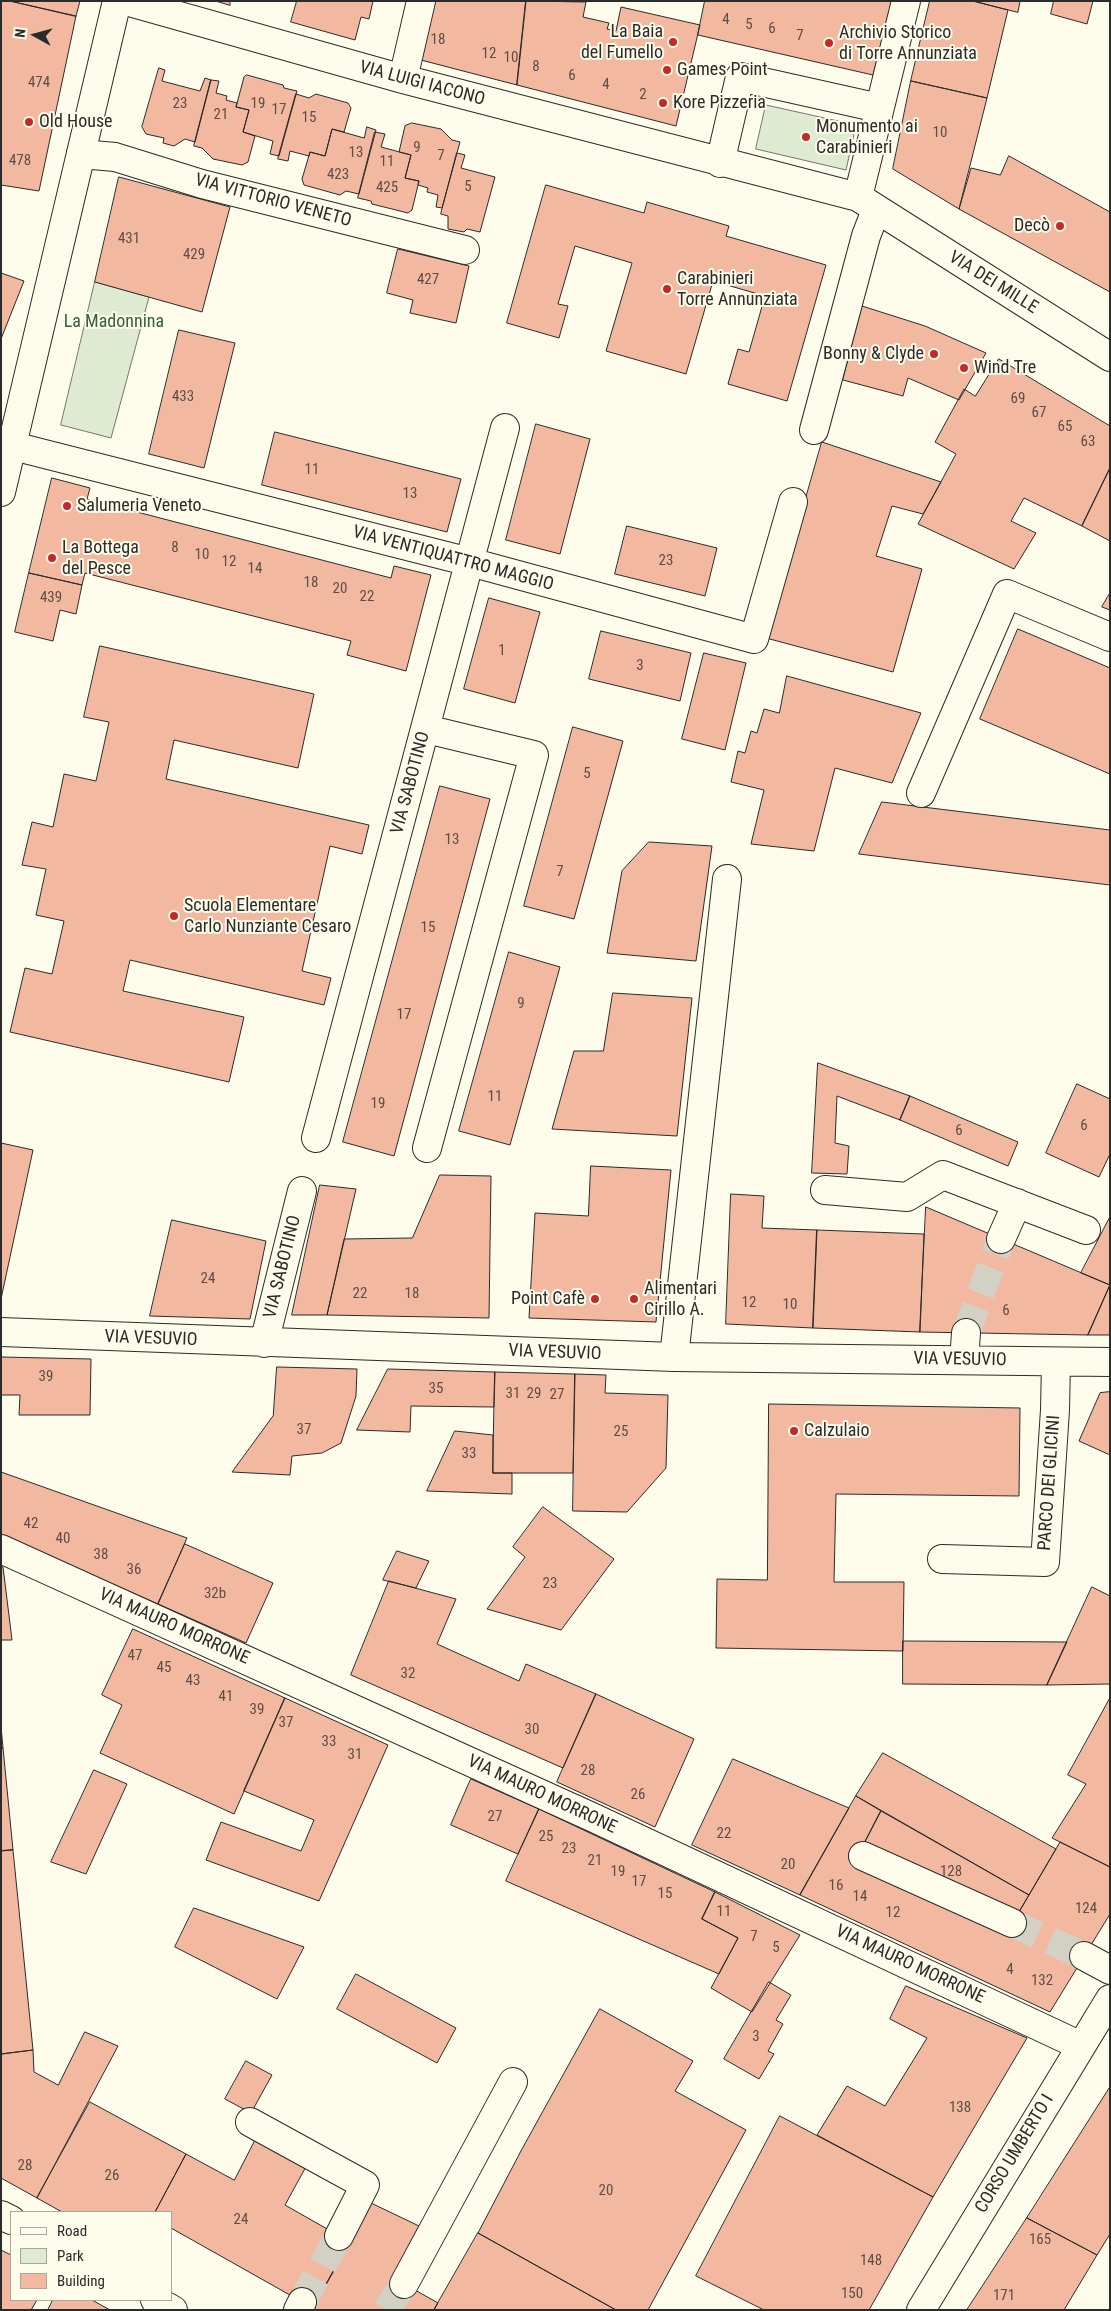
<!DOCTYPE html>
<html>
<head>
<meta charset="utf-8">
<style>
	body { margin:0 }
	#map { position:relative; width:1111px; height:2311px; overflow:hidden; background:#fdfbea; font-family:"Roboto Condensed",sans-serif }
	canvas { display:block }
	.frame { position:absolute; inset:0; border:2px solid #2b2b2b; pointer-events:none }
	.legend { position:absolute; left:10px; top:2211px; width:162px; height:90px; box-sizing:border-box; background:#fdfbea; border:1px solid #a9a89e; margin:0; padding:6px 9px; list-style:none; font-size:15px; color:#2b2b2b }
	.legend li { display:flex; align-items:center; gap:10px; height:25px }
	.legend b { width:25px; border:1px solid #a9a89e }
	.north { position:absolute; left:10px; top:10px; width:50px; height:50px; -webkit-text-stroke:4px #fdfbea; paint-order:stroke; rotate:277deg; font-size:14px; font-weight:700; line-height:20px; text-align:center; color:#2b2b2b }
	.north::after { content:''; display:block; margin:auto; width:18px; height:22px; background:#2b2b2b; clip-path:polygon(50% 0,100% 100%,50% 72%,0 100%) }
</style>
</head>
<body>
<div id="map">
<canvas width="1111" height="2311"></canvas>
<div class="frame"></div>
<ul class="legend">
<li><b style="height:6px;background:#fdfbea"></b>Road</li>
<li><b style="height:14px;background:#deebd1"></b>Park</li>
<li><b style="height:14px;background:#f2b8a0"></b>Building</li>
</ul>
<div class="north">N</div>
</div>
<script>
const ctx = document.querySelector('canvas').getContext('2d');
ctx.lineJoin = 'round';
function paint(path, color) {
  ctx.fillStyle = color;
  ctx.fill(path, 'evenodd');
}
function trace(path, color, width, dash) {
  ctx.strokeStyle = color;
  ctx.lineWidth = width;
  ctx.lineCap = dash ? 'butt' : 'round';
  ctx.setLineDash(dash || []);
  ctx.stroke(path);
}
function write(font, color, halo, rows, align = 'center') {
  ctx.font = font + ' "Roboto Condensed",sans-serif';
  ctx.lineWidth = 4;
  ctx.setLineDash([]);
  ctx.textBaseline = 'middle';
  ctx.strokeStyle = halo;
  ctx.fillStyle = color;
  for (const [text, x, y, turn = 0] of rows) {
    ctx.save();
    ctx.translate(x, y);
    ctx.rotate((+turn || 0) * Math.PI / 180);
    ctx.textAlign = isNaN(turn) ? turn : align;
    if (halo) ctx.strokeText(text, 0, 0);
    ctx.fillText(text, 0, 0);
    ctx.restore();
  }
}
const green = new Path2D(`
	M766,105L856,125L846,170L756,149Z
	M95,282L149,297L111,438L61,425Z`);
paint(green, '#deebd1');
trace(green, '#74746e', 1);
const building = new Path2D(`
	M1,1H10L76,16L39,191L1,185Z
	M10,1H80L76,16Z
	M216,1H230V5Z
	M297,1H373L369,19L361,17L355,40L291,22Z
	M430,1H526L517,85L417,59Z
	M526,1L586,2L583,17L609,23L607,29L616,31L621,7L700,25L676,126L517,85Z
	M705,1H892L873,75L698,35Z
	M930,1H973L1008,10L987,98L911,81Z
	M973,1H1020L1018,12Z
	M1054,1H1093L1087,24L1051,14Z
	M159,68L165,70L162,81L200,91L205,78L211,80L195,142L185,139L174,146L163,143L164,138L146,134L142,127Z
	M247,75L283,85L284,88L297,91L279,156L270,154L273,141L243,132L249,110L236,107L244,77Z
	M211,80L219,81L216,93L227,96L226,100L237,103L236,107L249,110L243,132L255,136L248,162L242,165L213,159L202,148L194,146Z
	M911,81L987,98L959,209L893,169Z
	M296,94L309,98L316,94L348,103L351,108L344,132L332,129L325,156L310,152L309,156L290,151L288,161L278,159Z
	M412,123L441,129L452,140L460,142L442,208L436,207L438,195L427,192L428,188L418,185L419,181L405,178L411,155L399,152L405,126Z
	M367,127L376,130L359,194L346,191L340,195L304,185L302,179L310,152L325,156L332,129L364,138Z
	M375,132L385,134L381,147L411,155L405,178L419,181L412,210L408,213L372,204L371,201L358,198Z
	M457,153L465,155L461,168L495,177L480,232L467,229L464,232L448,229V216L441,214Z
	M1009,156L1110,212V292L959,209L971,168L1000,175Z
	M119,177L230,207L202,312L95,282Z
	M546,185L644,213L647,202L729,226L726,236L826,265L787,401L728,384L738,349L749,352L765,296L713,281L686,374L606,351L632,263L575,246L558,304L568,306L559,338L507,323Z
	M398,249L469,266L456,323L410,313L413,300L387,293Z
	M1,273L24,281L1,339Z
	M862,306L925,326L986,353L959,400L908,378L903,396L843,380Z
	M179,330L235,343L204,468L149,454Z
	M999,359L1110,426V468L1082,526L1024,498L1011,521L1036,533L1014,569L918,524L956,454L935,442L964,389L975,396Z
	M536,424L590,439L560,554L506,540Z
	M275,432L461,479L447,532L262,485Z
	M822,442L941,482L923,514L892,506L876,556L922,569L893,672L766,638Z
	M1110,468V541L1082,526Z
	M52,478L90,488L87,499L391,578L394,566L431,575L406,671L347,655L351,641L85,573L82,585L29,573Z
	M627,526L717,548L705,596L615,574Z
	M29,573L82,585L76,614L60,610L53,641L15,632Z
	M1110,593V610L1102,607Z
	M489,598L540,612L515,703L464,689Z
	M1018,629L1110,668V774L980,719Z
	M601,631L691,653L680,701L589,679Z
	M100,646L314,694L298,768L174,740L166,779L369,825L362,854L330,846L302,971L331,978L324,1005L130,960L123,991L244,1017L229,1082L10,1032L25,968L52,974L64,921L36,915L46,869L22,865L32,822L53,827L64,774L96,781L109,722L84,717Z
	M704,653L746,663L725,750L682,739Z
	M787,676L921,713L892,783L835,768L814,851L751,844L764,790L731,782L738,751L745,753L751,731L757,733L764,709L779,713Z
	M573,727L623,741L574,919L524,906Z
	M440,786L490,799L394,1156L343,1142Z
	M882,802L1110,830V885L859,854Z
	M649,842L712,846L696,961L607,953L622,871Z
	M509,952L560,967L510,1145L459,1131Z
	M613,993L692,998L677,1136L552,1129L574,1051H603Z
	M818,1063L910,1096L900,1120L837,1096L835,1143L849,1146L847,1174L812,1173Z
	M1077,1084L1110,1099V1154L1099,1177L1046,1153Z
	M910,1096L1018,1142L1008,1166L900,1120Z
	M1,1143L33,1150L1,1299Z
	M591,1166L671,1170L656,1322L529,1318L535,1213L588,1216Z
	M440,1175L491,1176L489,1318L327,1315L344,1239L412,1238Z
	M320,1185L356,1189L327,1315H292Z
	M731,1194L764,1196L762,1228L817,1230L813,1328L726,1324Z
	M926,1207L1110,1285L1088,1335L920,1332Z
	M1110,1217V1285L1081,1273Z
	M172,1220L266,1241L250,1319L150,1316Z
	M817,1230L924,1234L920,1332L813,1328Z
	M1110,1285V1335H1088Z
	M1,1357L91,1359L90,1415H19L20,1395H1Z
	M277,1367L357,1369L356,1396L341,1443L322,1453L292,1456L290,1475L232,1472L273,1416Z
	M388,1369L495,1372L494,1407L411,1406L410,1432L357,1430Z
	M495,1372L575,1374L573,1473H493Z
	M575,1374L606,1375L605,1393L668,1395L666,1468L627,1512L573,1511Z
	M1110,1392V1455L1079,1441L1100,1393Z
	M769,1404L1020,1408L1019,1496L836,1494L834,1582H904L903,1651L716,1648L717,1579L767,1580Z
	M455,1431L493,1435V1473H512V1494L427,1491Z
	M1,1472L187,1538L158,1604L1,1535Z
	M543,1507L614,1559L561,1630L487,1609L525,1557L513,1547Z
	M185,1544L273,1583L246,1643L158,1604Z
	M397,1551L429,1561L416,1588L383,1580Z
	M1,1567H3L12,1640H1Z
	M389,1581L456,1599L437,1644L519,1681L526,1664L596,1694L563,1768L351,1675Z
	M1092,1587L1110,1596V1684L1047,1685Z
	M133,1629L285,1698L234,1814L100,1753L122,1705L102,1695Z
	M903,1641L1067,1642L1047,1685L903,1684Z
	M596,1694L694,1739L655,1827L557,1782Z
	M285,1698L388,1745L319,1901L206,1860L221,1822L301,1851L314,1820L244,1791Z
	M1110,1698V1867L1052,1838L1086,1784L1068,1775Z
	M1,1726L3,1748H1Z
	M1,1748H3L13,1850L1,1851Z
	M883,1753L1056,1849L1029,1895L856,1796Z
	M733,1759L849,1808L800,1895L692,1845Z
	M94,1770L127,1784L86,1874L51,1862Z
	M471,1779L539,1809L518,1854L451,1825Z
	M856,1796L881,1811L855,1861L1016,1917L1060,1842L1110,1867V1914L1050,2012L800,1895Z
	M539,1809L715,1892L702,1919L738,1938L719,1974L506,1881Z
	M881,1811L1029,1895L1016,1917L862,1848Z
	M13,1850L33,2050L1,2054V1851Z
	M715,1892L800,1935L752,2012L711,1988L738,1938L702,1919Z
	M194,1908L304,1947L277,1999L175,1947Z
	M356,1974L456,2028L437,2063L337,2009Z
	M769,1982L791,1995L776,2020L783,2024L768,2051L774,2054L759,2079L724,2059Z
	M906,1986L1027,2038L933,2197L817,2135L847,2086L885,2106L927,2038L890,2019Z
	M600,2009L693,2061L675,2091L746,2130L648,2310H616L478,2233L522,2149Z
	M85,2032L118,2046L37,2198L1,2178V2054L33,2050L34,2072L58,2085Z
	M246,2061L272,2075L251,2113L225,2099Z
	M1110,2087V2234L1097,2255L1027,2218Z
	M90,2102L186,2154L155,2212H62L37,2198Z
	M780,2116L933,2197L869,2310H764L696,2276Z
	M258,2135L308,2163L285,2205L350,2242L313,2308L171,2228V2212H155L186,2154L234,2180Z
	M371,2203L419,2226L392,2277L438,2303L434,2310H312Z
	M1027,2218L1097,2255L1064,2310H967Z
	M478,2233L616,2310H434Z
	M1,2250L11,2255V2300H37L31,2310H1Z
	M53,2300H92L110,2310H48Z`);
paint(building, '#f2b8a0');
trace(building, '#2b2b2b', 1);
trace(new Path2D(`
	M966,1333L1001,1239
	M1012,1923L1084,1956
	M302,2302L339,2236
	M386,2310L404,2284`), '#d3d1c4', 28, [28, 14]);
const minor = new Path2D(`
	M126,1L403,79L858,197L1110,357
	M403,79L421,1
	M81,154L115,157L202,184L465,250
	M720,163L740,77L879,108
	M858,197L906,1
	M814,430L866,236L876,210
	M13,446L470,562L754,639L793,502
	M426,729L534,755L427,1148
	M921,793L1007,594L1110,637
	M316,1138L505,428
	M825,1190L907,1197L943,1175L1086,1230
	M1001,1239L1017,1203
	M1,1332L674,1357L1110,1362
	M264,1343L302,1191
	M674,1357L727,879
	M964,1360L966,1333
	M1,1549L594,1818L1081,2046
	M942,1559L1045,1562L1055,1410L1056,1362
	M863,1856L1012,1923
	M1084,1956L1110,1970
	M250,2122L365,2185L339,2236
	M1,2215L11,2220
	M404,2284L513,2082
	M155,2300L173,2310
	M298,2310L302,2302
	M921,2310L1110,1999`);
const major = new Path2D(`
	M1,492L117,1`);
trace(minor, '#2b2b2b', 30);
trace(major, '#2b2b2b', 30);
trace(minor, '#fdfbea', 28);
trace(major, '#fdfbea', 28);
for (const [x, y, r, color] of [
	[673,42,5,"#c62828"],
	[829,43,5,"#c62828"],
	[667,70,5,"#c62828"],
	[663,103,5,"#c62828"],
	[29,122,5,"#c62828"],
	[806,137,5,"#c62828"],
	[1060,226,5,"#c62828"],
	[667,289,5,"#c62828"],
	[934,354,5,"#c62828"],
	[964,368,5,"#c62828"],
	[67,506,5,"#c62828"],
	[52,558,5,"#c62828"],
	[174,916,5,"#c62828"],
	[595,1299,5,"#c62828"],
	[634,1299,5,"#c62828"],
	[794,1431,5,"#c62828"]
]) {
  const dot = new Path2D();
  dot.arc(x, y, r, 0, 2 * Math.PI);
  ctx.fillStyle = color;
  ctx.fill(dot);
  trace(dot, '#fdfbea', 2);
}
write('15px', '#5d4e48', null, [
	["4",726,20],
	["5",749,25],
	["6",772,29],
	["7",800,36],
	["18",438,40],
	["12",489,54],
	["10",511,58],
	["8",536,67],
	["6",572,76],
	["474",39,83],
	["4",606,85],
	["2",643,95],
	["23",180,104],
	["19",258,104],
	["17",279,110],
	["21",221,115],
	["15",309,118],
	["10",940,133],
	["9",417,148],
	["13",356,153],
	["7",441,156],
	["478",20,161],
	["11",387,162],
	["423",338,175],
	["5",468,187],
	["425",387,188],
	["431",129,239],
	["429",194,255],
	["427",428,280],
	["433",183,397],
	["69",1018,399],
	["67",1039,413],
	["65",1065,427],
	["63",1088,442],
	["11",312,470],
	["13",410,494],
	["8",175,548],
	["10",202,555],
	["23",666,561],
	["12",229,562],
	["14",255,569],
	["18",311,583],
	["20",340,589],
	["22",367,597],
	["439",51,598],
	["1",502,651],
	["3",640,666],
	["5",587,774],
	["13",452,840],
	["7",560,872],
	["15",428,928],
	["9",521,1004],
	["17",404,1015],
	["11",495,1097],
	["19",378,1104],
	["6",1084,1126],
	["6",959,1131],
	["24",208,1279],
	["22",360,1294],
	["18",412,1294],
	["12",749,1303],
	["10",790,1305],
	["6",1006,1311],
	["39",46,1377],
	["35",436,1389],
	["31",513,1394],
	["29",534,1394],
	["27",557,1395],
	["37",304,1430],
	["25",621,1432],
	["33",469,1454],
	["42",31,1524],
	["40",63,1539],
	["38",101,1555],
	["36",134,1570],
	["23",550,1584],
	["32b",215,1594],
	["47",135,1656],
	["45",164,1668],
	["32",408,1674],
	["43",193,1681],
	["41",226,1697],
	["39",257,1710],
	["37",286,1723],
	["30",532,1730],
	["33",329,1742],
	["31",355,1755],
	["28",588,1771],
	["26",638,1795],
	["27",495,1817],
	["22",724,1834],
	["25",546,1837],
	["23",569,1849],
	["21",595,1861],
	["20",788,1865],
	["19",618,1872],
	["128",951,1872],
	["17",639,1882],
	["16",836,1886],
	["15",665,1894],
	["14",860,1897],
	["124",1086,1909],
	["11",724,1912],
	["12",893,1913],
	["7",754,1937],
	["5",776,1948],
	["4",1010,1970],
	["132",1042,1981],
	["3",756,2037],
	["138",960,2108],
	["28",25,2166],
	["26",112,2176],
	["20",606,2191],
	["24",241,2220],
	["165",1040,2240],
	["148",871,2261],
	["150",852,2294],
	["171",1004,2296]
]);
write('18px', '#2b2b2b', '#fdfbea', [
	["La Baia",663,32,"right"],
	["del Fumello",663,53,"right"],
	["Archivio Storico",839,33],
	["di Torre Annunziata",839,54],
	["Games Point",677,70],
	["Kore Pizzeria",673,103],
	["Old House",39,122],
	["Monumento ai",816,127],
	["Carabinieri",816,148],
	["Decò",1050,226,"right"],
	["Carabinieri",677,279],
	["Torre Annunziata",677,300],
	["Bonny & Clyde",924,354,"right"],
	["Wind Tre",974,368],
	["Salumeria Veneto",77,506],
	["La Bottega",62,548],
	["del Pesce",62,569],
	["Scuola Elementare",184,906],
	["Carlo Nunziante Cesaro",184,927],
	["Alimentari",644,1289],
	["Cirillo A.",644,1310],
	["Point Cafè",585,1299,"right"],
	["Calzulaio",804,1431]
], 'left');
write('18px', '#2b2b2b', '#fdfbea', [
	["VIA LUIGI IACONO",422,84,15],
	["VIA VITTORIO VENETO",273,201,15],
	["VIA DEI MILLE",993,283,32],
	["VIA VENTIQUATTRO MAGGIO",453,559,15],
	["VIA SABOTINO",411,783,-75],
	["VIA SABOTINO",283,1267,-76],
	["VIA VESUVIO",151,1339,2],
	["VIA VESUVIO",555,1353,2],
	["VIA VESUVIO",960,1360,1],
	["PARCO DEI GLICINI",1050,1483,-86],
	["VIA MAURO MORRONE",174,1627,24],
	["VIA MAURO MORRONE",542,1795,25],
	["VIA MAURO MORRONE",910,1965,25],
	["CORSO UMBERTO I",1015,2154,-59]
]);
write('18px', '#34623c', '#fdfbea', [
	["La Madonnina",114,322]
]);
</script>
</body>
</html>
